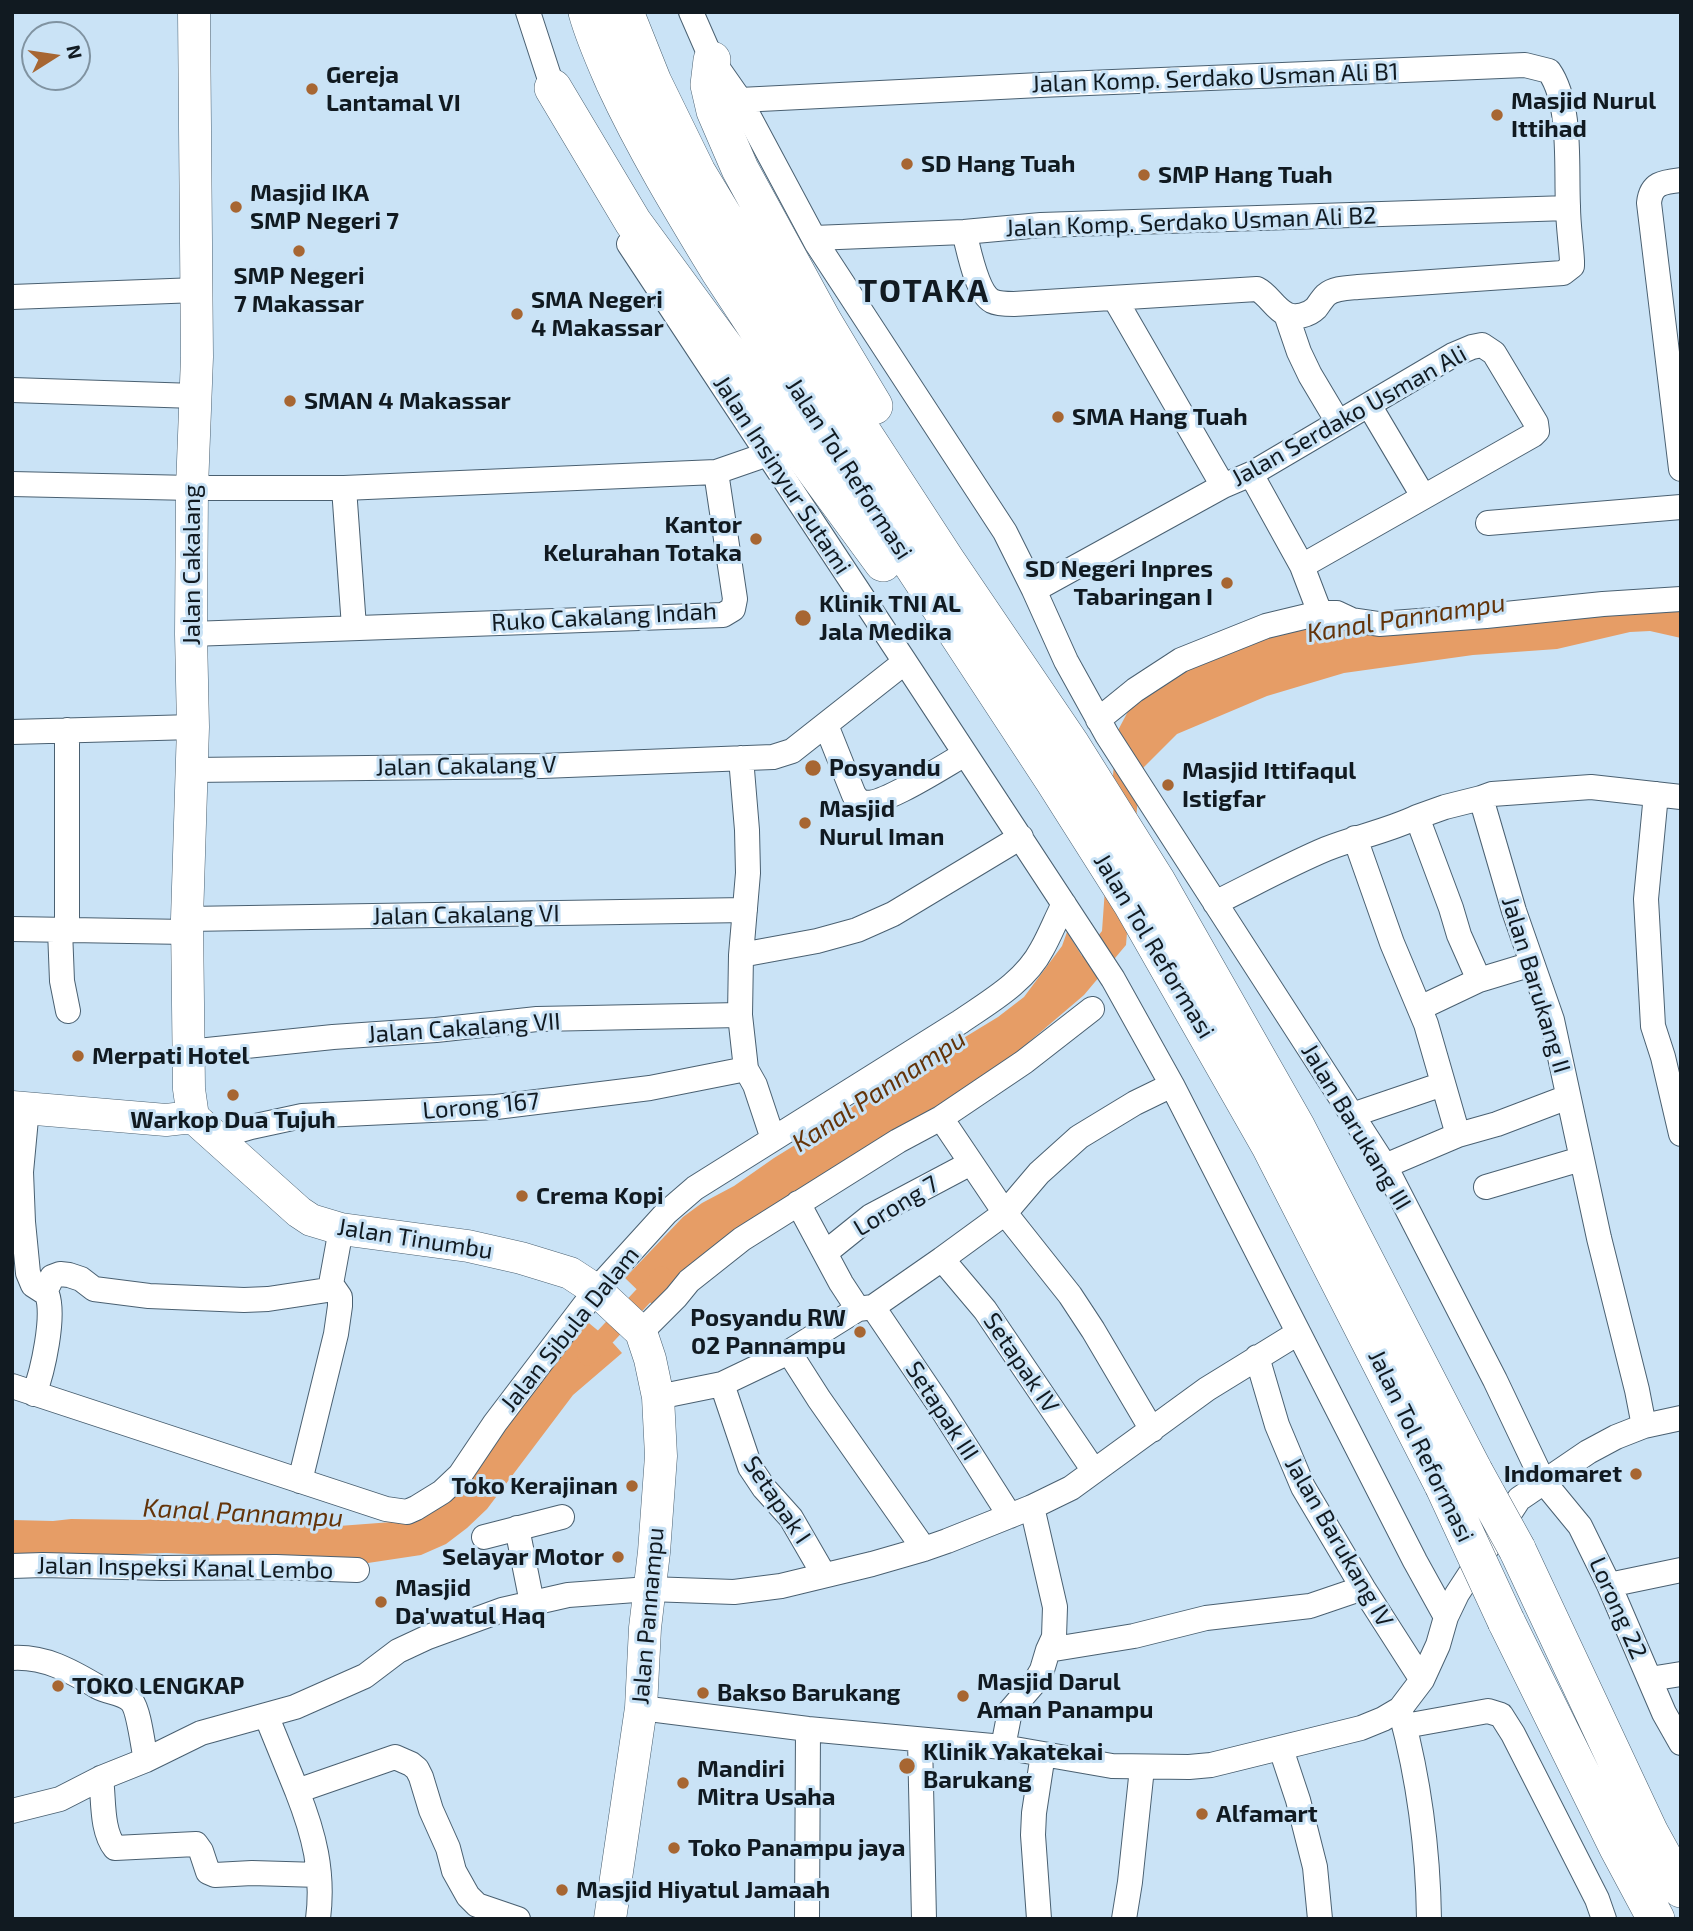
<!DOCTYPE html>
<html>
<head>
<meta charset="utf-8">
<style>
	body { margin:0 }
	#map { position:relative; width:1693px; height:1931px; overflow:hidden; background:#cae3f6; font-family:"Exo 2",sans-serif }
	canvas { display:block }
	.frame { position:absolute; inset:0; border:14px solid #111a21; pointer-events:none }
	.north { position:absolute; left:21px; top:21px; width:70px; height:70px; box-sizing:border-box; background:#cae3f6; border:2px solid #8093a1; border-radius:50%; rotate:78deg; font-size:19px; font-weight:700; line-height:28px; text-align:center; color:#111a21 }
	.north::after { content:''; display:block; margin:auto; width:24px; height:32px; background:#a76632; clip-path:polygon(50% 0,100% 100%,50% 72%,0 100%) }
</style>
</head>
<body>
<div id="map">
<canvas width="1693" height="1931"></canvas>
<div class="frame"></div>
<div class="north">N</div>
</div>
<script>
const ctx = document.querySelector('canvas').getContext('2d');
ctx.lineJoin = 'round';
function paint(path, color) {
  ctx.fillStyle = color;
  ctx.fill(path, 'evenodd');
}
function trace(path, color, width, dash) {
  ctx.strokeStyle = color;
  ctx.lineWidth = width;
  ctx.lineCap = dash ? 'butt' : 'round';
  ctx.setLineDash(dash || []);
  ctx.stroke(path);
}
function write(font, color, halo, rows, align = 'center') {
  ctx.font = font + ' "Exo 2",sans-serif';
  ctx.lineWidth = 6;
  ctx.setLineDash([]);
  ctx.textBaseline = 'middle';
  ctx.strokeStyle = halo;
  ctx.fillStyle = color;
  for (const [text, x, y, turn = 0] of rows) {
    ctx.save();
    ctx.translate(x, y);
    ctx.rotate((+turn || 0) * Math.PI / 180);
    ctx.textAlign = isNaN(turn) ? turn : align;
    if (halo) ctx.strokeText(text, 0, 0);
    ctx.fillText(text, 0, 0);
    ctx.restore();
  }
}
paint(new Path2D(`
	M1681,602V638L1650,631L1630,632L1557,649L1473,655L1344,673L1267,696L1177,734L1140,771L1126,945L1084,995L1002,1065L656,1308L625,1278L683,1217L702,1203L734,1186L774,1158L842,1116L857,1103L998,1017L1024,997L1062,946L1067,932L1082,956L1102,931L1116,734L1133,702L1172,671L1272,635L1346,622Z
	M584,1319L613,1343L622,1353L573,1395L487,1509L467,1528L446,1544L421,1555L348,1566L257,1557L166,1553L104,1555L12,1565V1520L53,1521L71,1519L143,1520L191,1516L253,1523L339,1526L392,1522L413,1515Z`), '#e69d66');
trace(new Path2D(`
	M587,1356L662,1276`), '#e69d66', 19);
const minor = new Path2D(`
	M528,12L558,104
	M691,12L712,60L740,100L817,244L1005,532L1034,590L1066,661L1107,735L1385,1166L1495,1380L1543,1481L1580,1526L1609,1585L1664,1713L1681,1743
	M740,100L1040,85L1525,65L1549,71C1572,104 1566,166 1568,206C1568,224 1571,243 1572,261V266L1563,273L1358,287C1347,288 1334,288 1326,295C1322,299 1319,304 1316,308C1309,315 1295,319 1286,314C1274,308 1269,295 1257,289L1014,304C1007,304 998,304 992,301C976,292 969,250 964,232
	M1681,180C1663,182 1651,183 1649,203L1681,469
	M814,238L964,232L1041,225L1568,208
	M629,244L905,662L1113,979L1172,1085L1415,1561L1446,1617
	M12,297L197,290
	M1115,299L1223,486
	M1286,314L1299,352L1310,375L1338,422
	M12,390L195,396
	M1369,405L1423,496
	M716,472L768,454
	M1251,474L1302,566L1320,613
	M12,484L192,488H344L716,472L735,599L733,609L723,615L191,634
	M344,488L354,627
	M1488,523L1681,507
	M1034,590L1223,486L1251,474L1453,355L1472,347L1482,345L1494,353L1536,423L1537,431L1533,435L1302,566
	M1098,720L1135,690L1181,660L1266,626L1320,613H1337L1352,620L1379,624L1486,616L1603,604L1681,599
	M826,725L854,795C857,798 858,801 862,802C880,808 947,764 965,754
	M12,732L193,727
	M741,758L747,830L748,873L741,955L740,1015L746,1069L755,1085L773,1139
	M192,770L542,766L773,757L792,751L905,662
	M1656,794L1646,899L1653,1026L1663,1057L1681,1134
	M1417,817L1445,807L1481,798
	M1355,838L1392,943L1426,1024L1458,1135
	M1215,903C1252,885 1288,865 1326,849C1356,837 1388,831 1417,817L1451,908L1459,935L1479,980
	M187,919L745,910
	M12,929L187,932
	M60,930L62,981L68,1011
	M67,930V730
	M741,955L817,941L857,930L893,914L1021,837
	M1420,1008L1479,980L1532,964
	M188,1052L333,1037L436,1030L537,1019L740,1015
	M27,1108L21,1172L23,1222L28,1273L33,1285L47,1294C55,1316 43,1371 34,1394
	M1352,1115L1443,1084
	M941,1118L1005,1213L1070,1295L1093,1330L1152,1430
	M217,1137L251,1127L302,1116L496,1107L650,1088L746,1069
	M1385,1166L1458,1135L1497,1124L1568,1097
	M1486,1187L1581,1159
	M798,1203L841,1283L858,1309
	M825,1253L871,1216L971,1163
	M942,1259L985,1310L1094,1471
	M43,1290L49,1284L52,1277L60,1274L69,1275L81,1279L94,1289L149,1296L244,1300L268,1299L334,1289
	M873,1307L940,1406L1010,1516
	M641,1332L676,1297L689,1281L742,1239L898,1141L941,1118L1024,1062L1092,1009
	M1257,1357L1277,1425L1303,1487L1363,1588L1422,1680
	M722,1384L750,1467L764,1488L791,1518L824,1575
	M12,1386L386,1509L407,1512L416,1508L442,1492L460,1475L495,1423L596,1290L666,1213L695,1188L960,1022C989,1002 1025,982 1042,949C1050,935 1056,919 1064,904
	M658,1397L722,1384L789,1352
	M1644,1426L1637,1390L1599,1238L1552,1020L1514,911L1481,798L1492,794L1591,787L1681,797
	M300,1481L336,1334L340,1306V1297L331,1284L341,1229
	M517,1528L532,1603
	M484,1537L562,1517
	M924,1549L819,1399L789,1352L858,1309L873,1307L942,1259L1005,1213L1039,1173L1079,1137L1135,1103L1172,1085
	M12,1566L43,1565L162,1568L276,1567L357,1570
	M1609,1585L1681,1570
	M1048,1650L1134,1636L1206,1618L1310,1606L1363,1588
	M12,1658C45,1656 71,1671 98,1687C109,1693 124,1692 132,1702C139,1711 143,1747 146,1760
	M1650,1679L1681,1674
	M641,1708L808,1729L1003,1747L1112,1766L1189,1767L1211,1765L1361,1728L1383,1719L1400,1709L1422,1680L1438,1645L1446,1617L1457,1594L1519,1499L1588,1452L1616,1437L1644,1426L1681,1418
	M1401,1713C1419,1780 1428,1849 1429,1919
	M266,1715L297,1791L395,1757L411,1764L417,1769L421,1777L431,1810L448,1848L454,1871L468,1896L477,1905L518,1919
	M1405,1726L1488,1711L1501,1715L1513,1734L1597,1899L1604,1919
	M920,1741L924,1919
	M1003,1747L1010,1711L1035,1682L1042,1670L1048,1650L1054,1637L1055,1607L1032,1507
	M1281,1749L1298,1800L1315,1867L1320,1919
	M101,1778C104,1800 101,1830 115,1848L196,1844L201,1851L208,1872L215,1875L252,1873L319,1875
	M297,1791C314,1834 324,1872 318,1919
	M12,1811L60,1799L101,1778L146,1760L201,1733L295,1707L365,1676L398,1651L428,1637L502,1610L568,1595L649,1589L734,1592L781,1586L872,1564L924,1549L947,1541L1032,1507L1071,1488L1207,1389L1298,1333
	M807,1919L808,1729
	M1039,1919L1033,1835L1034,1813L1043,1754
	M1124,1919L1130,1882L1142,1768`);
const major = new Path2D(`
	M12,1107L166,1120L193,1117L299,1212L311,1220L341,1229L468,1246L521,1258L570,1273L596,1290L641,1332L650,1359L658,1397L661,1456L654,1552L645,1628L641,1708L610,1919
	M193,1117L189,1089L187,919L193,727L191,634L192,488L197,357L194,12`);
const highway = new Path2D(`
	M587,12C594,37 604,59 614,82C644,147 681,208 718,269L1054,781L1132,904L1270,1146L1443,1485
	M625,12L653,82L697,172L744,250L946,560L1072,746L1156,880L1297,1128L1474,1471
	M712,60L709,85L715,111L740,169L823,321L874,406
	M553,88L633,222L883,563
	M1517,1549L1650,1833L1681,1889
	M1506,1621L1618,1848L1656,1919`);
trace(minor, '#4a6071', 26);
trace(major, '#4a6071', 33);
trace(highway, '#4a6071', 38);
trace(minor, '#fff', 24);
trace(major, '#fff', 32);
trace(highway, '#fff', 37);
const highwayBridge = new Path2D(`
	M1474,1471L1517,1549
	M1443,1485L1506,1621`);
trace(highwayBridge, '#4a6071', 38, []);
trace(highwayBridge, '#fff', 37);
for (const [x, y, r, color] of [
	[312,89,7,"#a76632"],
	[1497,115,7,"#a76632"],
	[907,164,7,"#a76632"],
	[1144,175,7,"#a76632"],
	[236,207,7,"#a76632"],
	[299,251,7,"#a76632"],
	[517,314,7,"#a76632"],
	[290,401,7,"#a76632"],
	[1058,417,7,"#a76632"],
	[756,539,7,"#a76632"],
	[1227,583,7,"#a76632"],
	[803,618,9,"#a76632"],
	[813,768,9,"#a76632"],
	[1168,785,7,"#a76632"],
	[805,823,7,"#a76632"],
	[78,1056,7,"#a76632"],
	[233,1095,7,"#a76632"],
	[522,1196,7,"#a76632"],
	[860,1332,7,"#a76632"],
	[1636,1474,7,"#a76632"],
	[632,1486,7,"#a76632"],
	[618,1557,7,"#a76632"],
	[381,1602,7,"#a76632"],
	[58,1686,7,"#a76632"],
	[703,1693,7,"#a76632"],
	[963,1696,7,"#a76632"],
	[907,1766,9,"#a76632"],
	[683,1783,7,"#a76632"],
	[1202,1814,7,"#a76632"],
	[674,1848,7,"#a76632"],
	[562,1890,7,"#a76632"]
]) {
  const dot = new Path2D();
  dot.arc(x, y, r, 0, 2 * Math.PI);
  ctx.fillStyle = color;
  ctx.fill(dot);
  trace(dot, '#cae3f6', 2.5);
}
write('bold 24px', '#111a21', '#cae3f6', [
	["Gereja",326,75],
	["Lantamal VI",326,103],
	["Masjid Nurul",1511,101],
	["Ittihad",1511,129],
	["SD Hang Tuah",921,164],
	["SMP Hang Tuah",1158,175],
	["Masjid IKA",250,193],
	["SMP Negeri 7",250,221],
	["SMP Negeri",299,276,"center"],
	["7 Makassar",299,304,"center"],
	["SMA Negeri",531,300],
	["4 Makassar",531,328],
	["SMAN 4 Makassar",304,401],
	["SMA Hang Tuah",1072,417],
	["Kantor",742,525,"right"],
	["Kelurahan Totaka",742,553,"right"],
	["SD Negeri Inpres",1213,569,"right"],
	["Tabaringan I",1213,597,"right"],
	["Klinik TNI AL",819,604],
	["Jala Medika",819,632],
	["Posyandu",829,768],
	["Masjid Ittifaqul",1182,771],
	["Istigfar",1182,799],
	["Masjid",819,809],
	["Nurul Iman",819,837],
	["Merpati Hotel",92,1056],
	["Warkop Dua Tujuh",233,1120,"center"],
	["Crema Kopi",536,1196],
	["Posyandu RW",846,1318,"right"],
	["02 Pannampu",846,1346,"right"],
	["Indomaret",1622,1474,"right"],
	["Toko Kerajinan",618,1486,"right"],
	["Selayar Motor",604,1557,"right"],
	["Masjid",395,1588],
	["Da'watul Haq",395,1616],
	["Masjid Darul",977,1682],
	["Aman Panampu",977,1710],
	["TOKO LENGKAP",72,1686],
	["Bakso Barukang",717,1693],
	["Klinik Yakatekai",923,1752],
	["Barukang",923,1780],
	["Mandiri",697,1769],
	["Mitra Usaha",697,1797],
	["Alfamart",1216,1814],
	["Toko Panampu jaya",688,1848],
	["Masjid Hiyatul Jamaah",576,1890]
], 'left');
write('24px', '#111a21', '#cae3f6', [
	["Jalan Komp. Serdako Usman Ali B1",1215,78,-2],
	["Jalan Komp. Serdako Usman Ali B2",1191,222,-2],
	["Jalan Serdako Usman Ali",1349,416,-29],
	["Jalan Tol Reformasi",849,469,57],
	["Jalan Insinyur Sutami",782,475,57],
	["Jalan Cakalang",192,565,-90],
	["Ruko Cakalang Indah",604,617,-3],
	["Jalan Cakalang V",466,766,-1],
	["Jalan Cakalang VI",466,915,-1],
	["Jalan Tol Reformasi",1154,946,59],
	["Jalan Barukang II",1536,985,73],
	["Jalan Cakalang VII",464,1028,-4],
	["Lorong 167",481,1106,-5],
	["Jalan Barukang III",1356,1127,59],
	["Lorong 7",896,1206,-31],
	["Jalan Tinumbu",415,1239,9],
	["Jalan Sibula Dalam",570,1329,-51],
	["Setapak IV",1021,1363,56],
	["Setapak III",942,1411,57],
	["Jalan Tol Reformasi",1421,1446,64],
	["Setapak I",777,1500,56],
	["Jalan Barukang IV",1339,1542,60],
	["Jalan Inspeksi Kanal Lembo",185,1568,1],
	["Lorong 22",1618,1608,66],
	["Jalan Pannampu",648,1616,-85]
]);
write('italic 26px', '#643409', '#cae3f6', [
	["Kanal Pannampu",1406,618,-9],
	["Kanal Pannampu",879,1091,-33],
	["Kanal Pannampu",243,1513,3]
]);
ctx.letterSpacing = '2px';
write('bold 32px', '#111a21', '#cae3f6', [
	["TOTAKA",924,291]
]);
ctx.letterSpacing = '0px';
</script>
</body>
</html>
